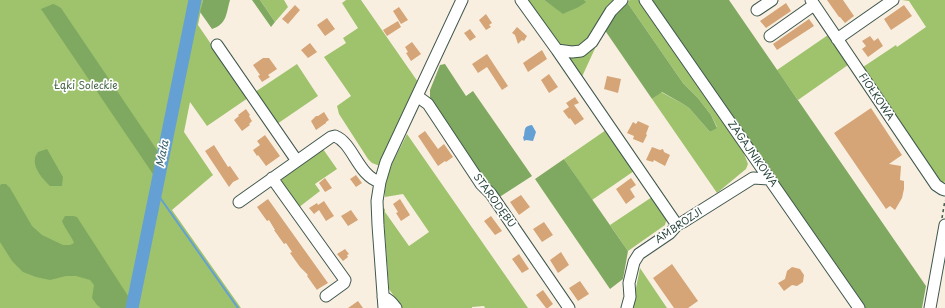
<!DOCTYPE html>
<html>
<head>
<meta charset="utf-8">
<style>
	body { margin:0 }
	canvas { display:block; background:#f9efe1 }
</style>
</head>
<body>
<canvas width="945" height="308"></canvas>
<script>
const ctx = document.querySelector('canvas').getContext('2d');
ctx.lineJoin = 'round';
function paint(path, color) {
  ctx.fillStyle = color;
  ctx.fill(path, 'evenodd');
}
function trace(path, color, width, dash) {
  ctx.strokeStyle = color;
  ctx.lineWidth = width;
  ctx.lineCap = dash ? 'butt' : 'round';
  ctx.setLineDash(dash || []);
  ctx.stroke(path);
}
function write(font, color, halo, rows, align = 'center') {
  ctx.font = font + ' "Playpen Sans",sans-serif';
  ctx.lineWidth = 3.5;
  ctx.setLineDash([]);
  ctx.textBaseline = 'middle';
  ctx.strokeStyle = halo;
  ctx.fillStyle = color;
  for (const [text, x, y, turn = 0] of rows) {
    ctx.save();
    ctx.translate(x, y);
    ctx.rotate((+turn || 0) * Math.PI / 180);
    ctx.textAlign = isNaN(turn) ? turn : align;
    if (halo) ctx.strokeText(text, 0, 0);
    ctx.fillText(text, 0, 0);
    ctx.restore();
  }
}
paint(new Path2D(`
	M0,0H203L198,25L248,98L207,126L190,102L184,132L213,175L172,210L241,308H0Z
	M260,0H284L288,7L275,22Z
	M346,0H361L418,82L380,166L372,163L368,159L339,114L337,106L351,96L324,57L346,43L343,38L358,28L342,3Z
	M525,0H544L563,13C571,10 578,7 585,2L584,0H616L583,46L566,47L553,40Z
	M630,0H641L741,146L748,164L746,169L717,193L652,99L661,92L683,104L689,108L710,132L717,127L711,115L698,98L683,83L627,2Z
	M902,0H945V180L944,186L863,67L896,45L897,47L926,27L909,1Z
	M604,29L580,81L564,53H578Z
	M828,35L848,65L798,100L777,70Z
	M297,64L318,96L277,124L255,92Z
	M606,130L634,171L592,200L564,159Z
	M407,134L528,308H485L484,306L472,307V308H402L389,289L383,208L385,209V212L409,246L429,232L403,194L385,197C384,174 398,153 407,134Z
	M323,149L337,169L315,184L320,191L298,208L281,183L283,176Z
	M652,197L667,218L665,225L628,251L610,225Z
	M640,268L667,308H632Z`), '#9fc36d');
paint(new Path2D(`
	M203,0H230C226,14 227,24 212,29L200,12Z
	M252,0H260L275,22L271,27Z
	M544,0H584L586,2C579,8 571,10 563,14L559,11Z
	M651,0H729L926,286L922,308H865Z
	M627,2L683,83L698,98L711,115L717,128L710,132L689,108L683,104L662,92L652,99L604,29L619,8Z
	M53,4L56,5L61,8L159,153L155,177L41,9Z
	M445,64L466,96L473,91L532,176L498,198L430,99V90L440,65Z
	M47,149L63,177L62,186H50C43,179 33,169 35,158C35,156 37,154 38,152Z
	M564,159L628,251L623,279L610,289L535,179Z
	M1,184H6L10,188L32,226L42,235L63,245H70L74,243C71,235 65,229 62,221L65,216H73L77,217L130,299L128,308H101L97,305L92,298L94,285L90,280L76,276H66L50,280L36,277L23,272L12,261L0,242V186Z`), '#7fa960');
paint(new Path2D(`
	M532,125L536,132L533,141L526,140L524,141L523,137L524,136C525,129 524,126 532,125Z`), '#65a0d5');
trace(new Path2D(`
	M156,192L238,308`), '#65a0d5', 2);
trace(new Path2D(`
	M132,308L195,0`), '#65a0d5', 13);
paint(new Path2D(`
	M827,0H843L854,16L845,23L840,17H839Z
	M786,3L791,11L766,28L760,21Z
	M295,5L300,10L288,24L282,19Z
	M904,5L912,16L891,30L884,19Z
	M399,7L408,20L401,24L393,11Z
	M486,14L492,23L489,25L491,27L486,30L479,20Z
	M327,18L335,29L325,36L317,25Z
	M809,19L814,26L777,50L773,44Z
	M398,21L401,27L387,36L383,30Z
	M517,27L527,36L524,41L522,40L518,44L515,35L512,33Z
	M470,29L476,37L470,41L464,33Z
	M870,36L874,41L878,38L883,46L868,57L862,49L866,46L862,41Z
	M412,42L421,54L411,61L406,53L408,52L405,47Z
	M310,43L317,52L308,58L301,50Z
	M542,50L547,59L528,72L523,63Z
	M487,54L508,86L502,90L487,67L478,73L472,64Z
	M263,58H269L277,69L268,75L270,77L262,82L258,76L260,75L253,65Z
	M549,74L558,87L549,93L541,80Z
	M607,76L621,79L618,93L604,89Z
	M575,97L579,103L574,105L584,119L575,125L570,118L569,119L563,111L569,107L566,103Z
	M871,108L902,155L889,164L901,166L900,180L904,181V189L902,198L895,210L890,206L886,209L834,133Z
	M246,109L250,115L249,116L252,121L249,124L250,125L242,131L234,120L239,116L238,115Z
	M324,112L329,120L326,122V123L316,130L311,121L316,116H318Z
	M638,121L649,126L646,134L647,135L643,143L633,139L634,136L627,133L633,122L636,124Z
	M425,131L438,149L444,144L453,157L446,162L445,161L438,166L418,136Z
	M265,135L280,156L266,166L258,155L257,156L253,150L260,145L257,141Z
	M214,145L228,167L230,166L239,179L233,182L229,187L205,151Z
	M652,147L660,150L663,149L664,152L670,155L665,166L654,160L653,162L646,160Z
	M356,175L362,183L356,187L350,179Z
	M325,178L332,188L325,192L319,183Z
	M631,178L636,185L630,189L635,197L626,204L616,189Z
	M521,195L530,207L519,215L510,202Z
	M268,199L328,283L318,289L317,290L307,276L308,275L300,267L290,253L292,252L286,243L284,244L274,230H275L269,220L267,221L257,207Z
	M400,199L410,215L401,221L396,213L398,212L393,204Z
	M324,201L334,216L326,221L319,210L314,214L309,208L317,203L318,205Z
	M351,210L358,220L348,226L341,216Z
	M491,216L502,231L495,235L484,221Z
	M544,222L553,235L542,242L533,229Z
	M345,249L349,254L347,255L348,257L343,261L337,254Z
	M561,252L569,265L558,273L550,260Z
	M519,254L529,269L522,273L512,259Z
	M672,264L698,301L688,308H674L653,278Z
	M792,267L800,269L804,275L803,282L797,286L792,285L784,291L778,283L785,279L787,271Z
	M580,281L589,294L578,301L569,288Z
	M543,290L553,304L548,308H546L536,295Z
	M358,301L363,308H348Z`), '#d5a577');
const minor = new Path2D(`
	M521,0L557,50L677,225
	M645,0L859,308
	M811,0L936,185L942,189L945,190
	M757,10L772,0
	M770,36L814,5
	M837,39L893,0
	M217,45L297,161
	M557,50L572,52L581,51L592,42L611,11L622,0
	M417,96L428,104L481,184L491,194L569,308
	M272,178L345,280L344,283L326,296
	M239,202L331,137L335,136C353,143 358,176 380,182
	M383,297C389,299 392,303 396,308
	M384,308L378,225L377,201L380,182L386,162L462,0
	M627,308L630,297L629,283L634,262L639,254L670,233L677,225L683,222L753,178L769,179
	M930,308L945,225`);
trace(minor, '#40584e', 13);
trace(new Path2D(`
	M942,218L945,200`), '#40584e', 1.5, [3, 3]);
trace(minor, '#fff', 11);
write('10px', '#456545', '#fff', [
	["Łąki Soleckie",86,86]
]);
write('10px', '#1f3d34', '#fff', [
	["FIOŁKOWA",876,97,56],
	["ZAGAJNIKOWA",752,154,55],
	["STARODĘBU",494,201,54],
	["AMBROZJI",679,226,-34]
]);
write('italic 11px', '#38606c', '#fff', [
	["Mała",163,154,-79]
]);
</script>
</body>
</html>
